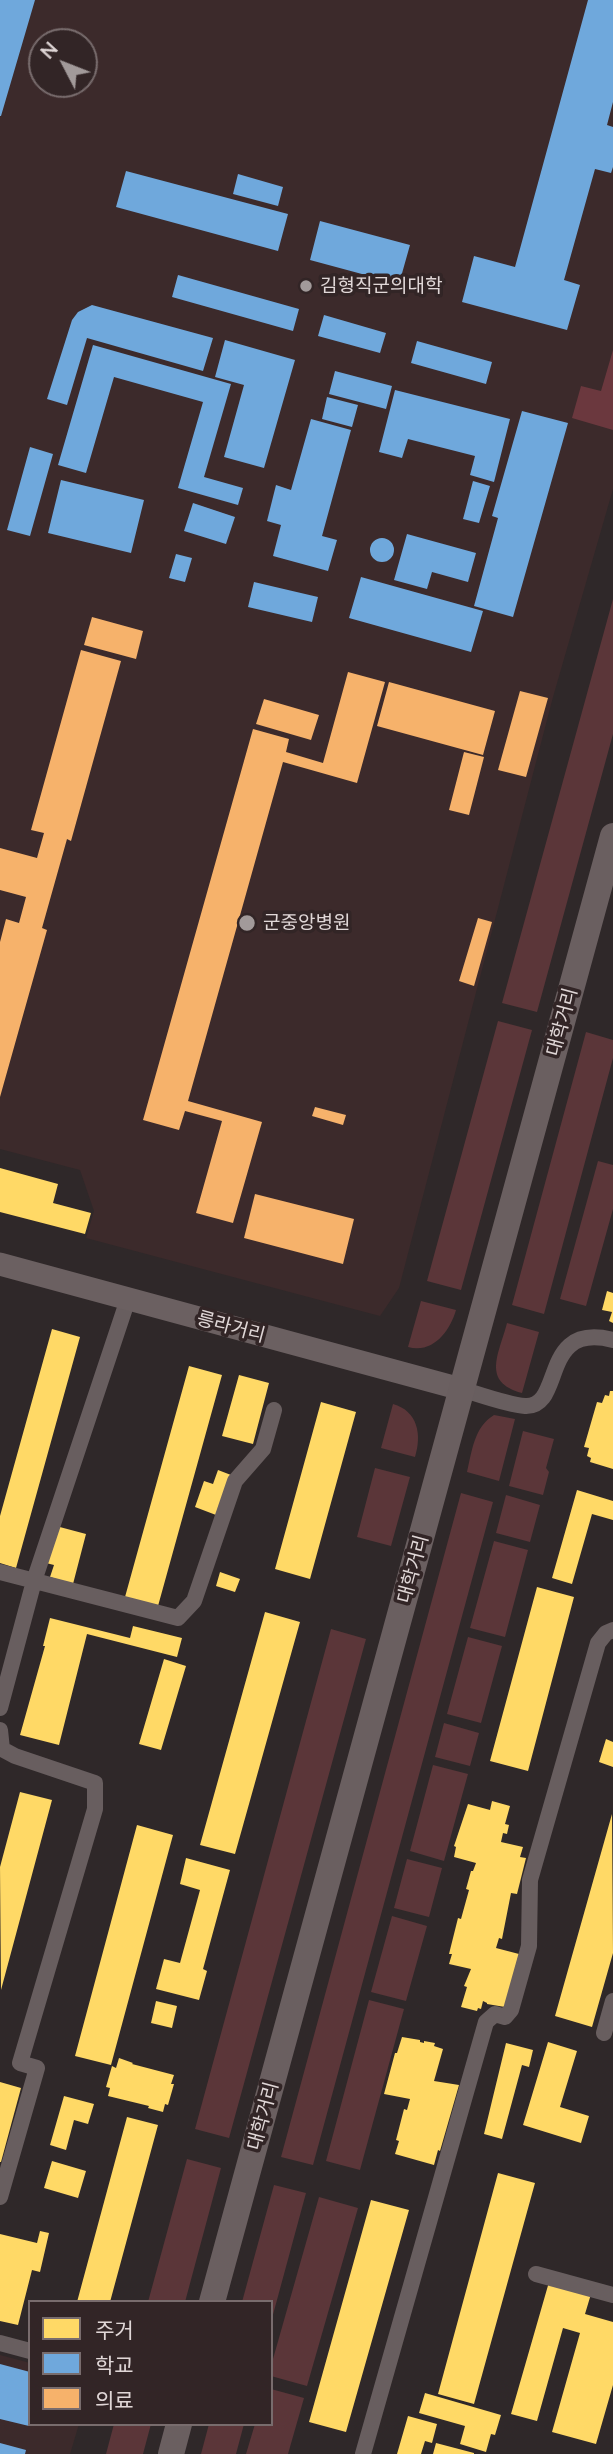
<!DOCTYPE html>
<html>
<head>
<meta charset="utf-8">
<style>
	body { margin:0 }
	#map { position:relative; width:613px; height:2454px; overflow:hidden; background:#2f2829; font-family:Lato,"Noto Sans KR",sans-serif }
	canvas { display:block }
	.legend { position:absolute; left:28px; top:2300px; width:245px; height:126px; box-sizing:border-box; background:#322526; border:2px solid #786c6d; margin:0; padding:9px 12px; list-style:none; font-size:21px; color:#e0d7d7 }
	.legend li { display:flex; align-items:center; gap:14px; height:35px }
	.legend b { width:35px; border:2px solid #786c6d }
	.north { position:absolute; left:28px; top:28px; width:70px; height:70px; box-sizing:border-box; background:#322526; border:2px solid #786c6d; border-radius:50%; rotate:312deg; font-size:19px; font-weight:700; line-height:28px; text-align:center; color:#e0d7d7 }
	.north::after { content:''; display:block; margin:auto; width:24px; height:32px; background:#a29a9a; clip-path:polygon(50% 0,100% 100%,50% 72%,0 100%) }
</style>
</head>
<body>
<div id="map">
<canvas width="613" height="2454"></canvas>
<ul class="legend">
<li><b style="height:19px;background:#ffd966"></b>주거</li>
<li><b style="height:19px;background:#6fa8dc"></b>학교</li>
<li><b style="height:19px;background:#f6b26b"></b>의료</li>
</ul>
<div class="north">N</div>
</div>
<script>
const ctx = document.querySelector('canvas').getContext('2d');
ctx.lineJoin = 'round';
function paint(path, color) {
  ctx.fillStyle = color;
  ctx.fill(path, 'evenodd');
}
function trace(path, color, width, dash) {
  ctx.strokeStyle = color;
  ctx.lineWidth = width;
  ctx.lineCap = dash ? 'butt' : 'round';
  ctx.setLineDash(dash || []);
  ctx.stroke(path);
}
function write(font, color, halo, rows, align = 'center') {
  ctx.font = font + ' Lato,"Noto Sans KR",sans-serif';
  ctx.lineWidth = 7;
  ctx.setLineDash([]);
  ctx.textBaseline = 'middle';
  ctx.strokeStyle = halo;
  ctx.fillStyle = color;
  for (const [text, x, y, turn = 0] of rows) {
    ctx.save();
    ctx.translate(x, y);
    ctx.rotate((+turn || 0) * Math.PI / 180);
    ctx.textAlign = isNaN(turn) ? turn : align;
    if (halo) ctx.strokeText(text, 0, 0);
    ctx.fillText(text, 0, 0);
    ctx.restore();
  }
}
paint(new Path2D(`
	M0,0H613V489L553,697L399,1288L380,1316L86,1238L94,1211L80,1170L0,1149ZM42,42H84V84H42Z
	M0,2355L30,2363V2424H79L70,2454H0Z`), '#3c2a2b');
paint(new Path2D(`
	M613,599V734L537,1012L502,1003Z
	M498,1021L532,1030L461,1290L427,1281Z
	M586,1032L613,1040V1058L544,1314L512,1305Z
	M598,1161L613,1165V1209L586,1306L560,1299Z
	M421,1301L456,1310C450,1331 433,1354 408,1347Z
	M507,1323L539,1332L522,1393C481,1382 499,1354 507,1323Z
	M393,1404C418,1411 422,1435 415,1457L381,1448Z
	M494,1415L515,1419L499,1481L467,1472C472,1451 474,1427 494,1415Z
	M523,1431L554,1439L546,1468L549,1472L543,1495L509,1486Z
	M375,1468L410,1477L391,1546L357,1537Z
	M461,1493L493,1502L313,2165L281,2157Z
	M506,1495L540,1505L530,1542L496,1533Z
	M494,1541L528,1550L505,1637L470,1628Z
	M331,1629L366,1639L229,2138L195,2129Z
	M468,1637L502,1646L481,1723L447,1714Z
	M444,1723L479,1733L470,1766L435,1757Z
	M433,1765L468,1774L444,1861L410,1851Z
	M407,1859L442,1868L429,1917L394,1908Z
	M392,1916L427,1926L406,2001L371,1992Z
	M369,2000L404,2009L360,2170L326,2161Z
	M187,2159L221,2168L185,2302H148Z
	M274,2185L306,2193L271,2322V2302H242Z
	M319,2197L358,2208L307,2386L271,2376V2366Z
	M271,2389L304,2398L288,2454H246L255,2424H271Z
	M114,2424H151L143,2454H106Z
	M209,2424H244L236,2454H201Z`), '#5b3639');
paint(new Path2D(`
	M613,350V430L572,418L581,386L601,391Z`), '#6b383e');
paint(new Path2D(`
	M0,1168L58,1184L53,1203L91,1213L85,1234L0,1212Z
	M607,1291L613,1293V1323L609,1321L612,1312L602,1310Z
	M52,1329L80,1337L16,1568L0,1563V1516Z
	M189,1366L222,1375L158,1606L125,1597Z
	M239,1375L269,1383L253,1444L222,1436Z
	M610,1391H613V1469L590,1462L591,1458L587,1456L589,1448L584,1447L597,1402L602,1403L605,1395L609,1396Z
	M321,1402L356,1412L310,1579L275,1569Z
	M218,1470L231,1475L216,1515L195,1507L204,1481L213,1484Z
	M577,1490L613,1501V1520L592,1514L572,1584L552,1578Z
	M56,1526L86,1534L73,1584L50,1577L54,1565L46,1563Z
	M220,1572L240,1579L235,1592L216,1586Z
	M537,1587L574,1597L528,1771L490,1761Z
	M265,1612L300,1622L235,1854L200,1845Z
	M50,1618L130,1638L133,1626L182,1638L177,1657L87,1634L59,1745L20,1735L45,1646H43Z
	M164,1659L186,1666L161,1750L139,1744Z
	M606,1739L613,1742V1767L599,1762Z
	M20,1792L52,1800L1,1990L0,1867Z
	M492,1801L510,1806L505,1824L509,1825L507,1834L503,1833L501,1842L523,1847L520,1857L526,1858L517,1894L511,1893L502,1939L499,1938L496,1948L519,1954L505,2007L487,2004V2003L483,2001L481,2009L478,2008L477,2011L461,2007L467,1987L464,1986L471,1969L449,1964L452,1954H449L458,1918L461,1919L469,1890L466,1889L471,1871H473L476,1863L454,1857L456,1847L454,1846L468,1804L490,1810Z
	M612,1814L613,1953L592,2027L555,2016Z
	M137,1825L173,1835L111,2065L75,2056Z
	M186,1858L230,1870L203,1969L207,1971L199,2000L156,1989L164,1959L180,1963L200,1890L180,1884Z
	M156,2001L177,2006L172,2028L151,2023Z
	M402,2037L420,2040V2042L424,2043V2041L435,2043L434,2046L443,2049L434,2081L459,2085L440,2151L438,2150L434,2165L395,2154L399,2141L396,2140L404,2109L407,2110L410,2099L384,2094L395,2053H397Z
	M548,2042L577,2051L560,2107L589,2116L581,2143L523,2125Z
	M506,2043L533,2050L529,2067L522,2065L502,2139L484,2134Z
	M119,2058L133,2063L132,2064L174,2075L171,2084H174L168,2105L165,2104L163,2112L148,2108L149,2106L108,2096L110,2088L106,2087L112,2066L116,2068Z
	M0,2082L21,2088L1,2162H0Z
	M64,2096L94,2104L88,2124L74,2120L66,2150L50,2145Z
	M127,2117L158,2125L110,2302H77Z
	M52,2161L86,2171L78,2198L44,2188Z
	M498,2173L535,2183L474,2404L438,2394Z
	M371,2200L409,2210L346,2432L309,2422Z
	M40,2231L49,2233L40,2272L32,2270L18,2325L0,2321V2234L37,2243Z
	M549,2282L591,2294L585,2314L613,2322V2385L596,2444L552,2432L580,2333L563,2328L537,2421L511,2414Z
	M425,2393L501,2415L495,2435L491,2434L486,2452L460,2444L465,2426L419,2413Z
	M408,2416L437,2424L432,2443L425,2441L421,2454H397Z
	M436,2443L474,2453V2454H433Z`), '#ffd966');
paint(new Path2D(`
	M0,0H35L1,116H0Z
	M588,0H613V102L607,125L613,127V167L611,173L595,169L564,280L580,285L567,330L462,302L474,256L515,267Z
	M126,171L288,214L278,251L116,207Z
	M238,174L283,187L278,206L233,194Z
	M320,221L410,245L399,284L310,260Z
	M178,275L299,309L293,331L172,297Z
	M92,305L213,338L203,371L87,338L67,405L47,399L72,320L78,312Z
	M324,315L386,333L380,353L318,336Z
	M225,340L295,360L264,468L224,457L244,385L215,377Z
	M417,341L492,362L486,384L411,363Z
	M93,345L231,384L204,477L243,488L238,505L178,488L203,402L114,377L86,473L58,465Z
	M335,371L392,386L386,409L329,394Z
	M395,390L510,419L494,482L470,475L475,456L408,439L402,458L379,452Z
	M327,397L358,405L352,427L322,419Z
	M522,411L568,423L513,617L474,606L498,518L492,516Z
	M311,419L351,430L322,536L337,540L328,571L273,556L281,525L267,521L276,485L291,490Z
	M30,447L53,454L30,536L7,530Z
	M61,480L144,500L131,553L48,533Z
	M473,481L490,486L479,523L463,519Z
	M193,503L235,517L226,544L184,531Z
	M407,534L476,553L468,582L432,572L427,589L394,580Z
	M370 550a12 12 0 1 1 24 0a12 12 0 1 1-24 0Z
	M176,554L192,558L185,582L169,578Z
	M361,577L483,611L471,652L349,618Z
	M254,582L318,597L312,622L248,607Z
	M0,2364L30,2372L29,2426L0,2419Z
	M0,2443L26,2450L25,2454H0Z`), '#6fa8dc');
paint(new Path2D(`
	M92,617L143,631L136,659L84,645Z
	M81,650L121,661L71,841L67,839L42,928L47,930L0,1097V942L6,919L19,923L26,897L0,890V848L37,858L44,833L31,830Z
	M348,672L385,682L357,783L283,762L188,1101L262,1122L233,1223L196,1213L222,1121L185,1111L179,1130L143,1120L253,729L289,739L286,752L323,763Z
	M389,682L495,711L483,755L377,726Z
	M520,691L548,698L526,777L498,770Z
	M264,699L319,715L311,740L256,724Z
	M464,752L484,757L469,815L449,810Z
	M478,918L492,922L474,986L459,981Z
	M315,1107L346,1115L343,1125L312,1116Z
	M255,1194L354,1219L343,1264L244,1238Z`), '#f6b26b');
trace(new Path2D(`
	M461,1389C478,1394 508,1405 525,1406C565,1408 539,1321 613,1340
	M0,1572L178,1618L194,1601L235,1481L263,1449L274,1410
	M0,1708L34,1581L128,1299
	M0,1730L2,1749L15,1756L95,1783V1809L20,2063L37,2068L0,2197
	M604,2033L613,2001
	M536,2274L613,2295
	M0,2343L30,2351
	M363,2454L486,2022L495,2014L505,2017L511,2010L529,1946L530,1880L598,1643L606,1633L613,1630`), '#685e5f', 16);
trace(new Path2D(`
	M0,1264L461,1389`), '#6b6061', 23);
trace(new Path2D(`
	M212,2302L613,836
	M171,2454L179,2424`), '#6a5f60', 26);
for (const [x, y, r, color] of [
	[306,286,7,"#a29a9a"],
	[247,923,9,"#a29a9a"]
]) {
  const dot = new Path2D();
  dot.arc(x, y, r, 0, 2 * Math.PI);
  ctx.fillStyle = color;
  ctx.fill(dot);
  trace(dot, '#322526', 2.5);
}
write('19px', '#e0d7d7', '#322526', [
	["김형직군의대학",320,286],
	["군중앙병원",263,923]
], 'left');
write('19px', '#e0d7d7', '#322526', [
	["대학거리",562,1022,-75],
	["릉라거리",231,1327,15],
	["대학거리",413,1569,-75],
	["대학거리",263,2116,-75]
]);
</script>
</body>
</html>
